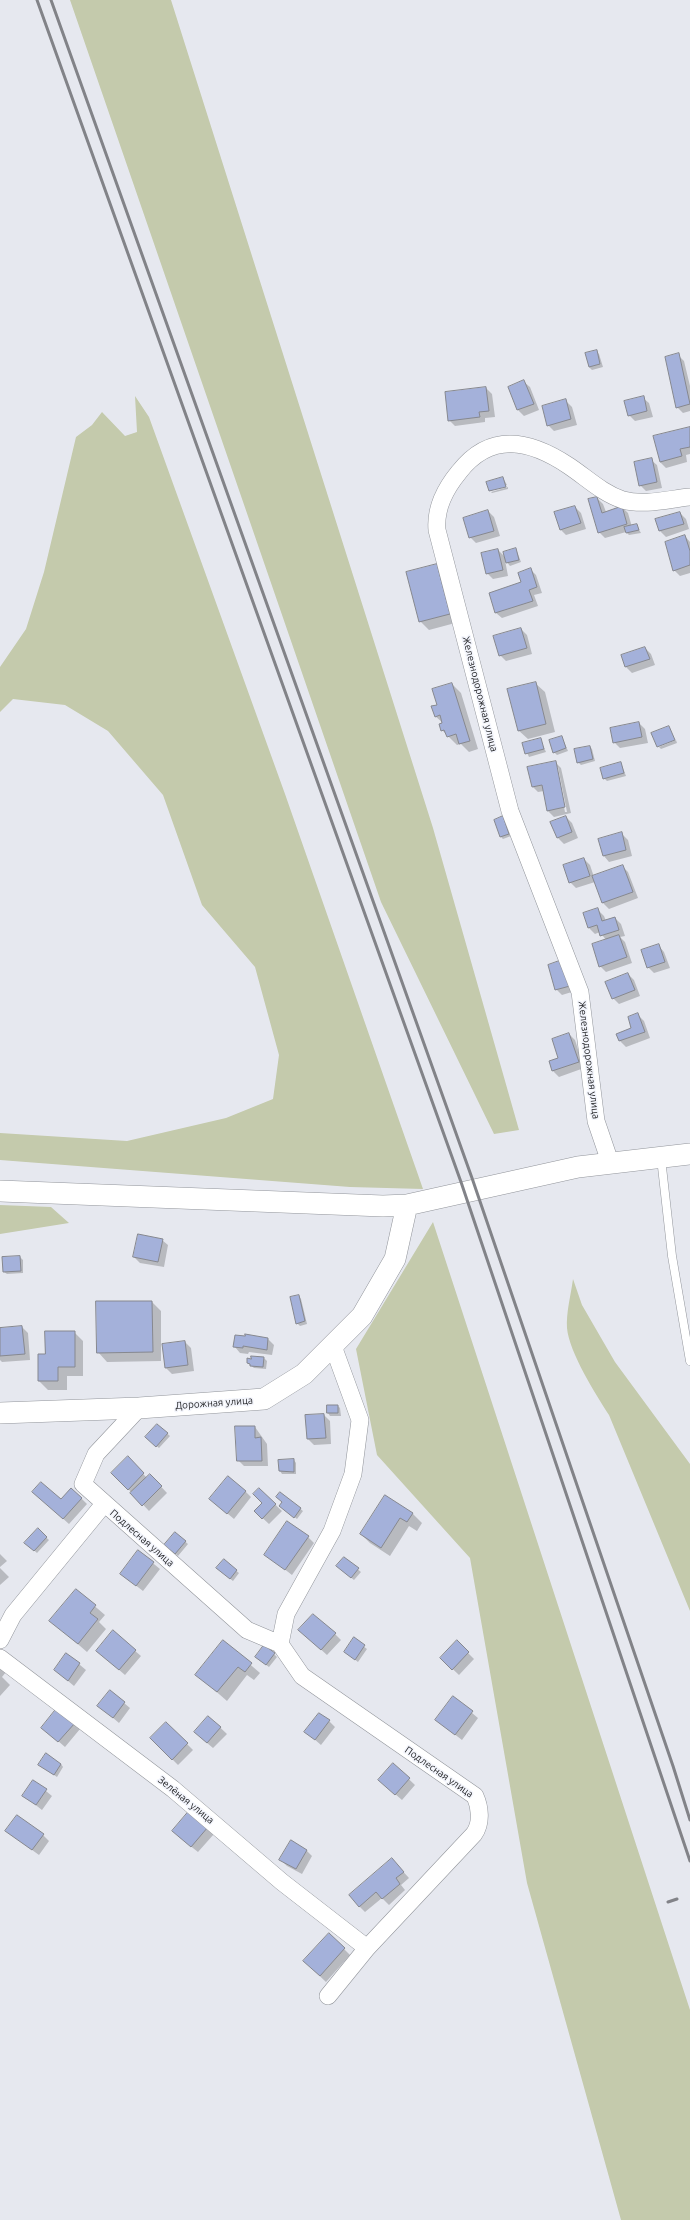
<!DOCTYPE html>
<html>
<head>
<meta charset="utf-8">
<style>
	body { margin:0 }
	canvas { display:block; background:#e6e8ef }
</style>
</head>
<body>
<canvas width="690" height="2220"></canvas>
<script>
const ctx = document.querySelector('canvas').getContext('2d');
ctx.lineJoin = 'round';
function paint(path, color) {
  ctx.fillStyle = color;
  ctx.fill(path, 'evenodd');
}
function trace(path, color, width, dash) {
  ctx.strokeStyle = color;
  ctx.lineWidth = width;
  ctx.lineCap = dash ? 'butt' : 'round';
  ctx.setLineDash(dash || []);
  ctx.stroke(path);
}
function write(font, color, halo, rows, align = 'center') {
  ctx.font = font + ' Ubuntu,sans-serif';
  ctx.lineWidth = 3;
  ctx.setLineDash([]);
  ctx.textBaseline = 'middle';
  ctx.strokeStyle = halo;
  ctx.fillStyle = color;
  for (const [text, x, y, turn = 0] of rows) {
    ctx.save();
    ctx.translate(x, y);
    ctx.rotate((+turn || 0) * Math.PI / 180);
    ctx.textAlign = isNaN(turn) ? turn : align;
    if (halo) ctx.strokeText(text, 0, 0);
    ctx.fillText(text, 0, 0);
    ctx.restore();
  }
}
paint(new Path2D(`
	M70,0H171L433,828L519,1130L494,1134L381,902Z
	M135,396L149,417L285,794L423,1189L350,1187L0,1160V1133L127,1141L226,1118L273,1099L279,1055L255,967L202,905L163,795L108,731L65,705L13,699L0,712V667L26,629L44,572L76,437L92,425L102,412L125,436L137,432Z
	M0,1205L51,1207L69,1223L0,1234Z
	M433,1222L690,2010V2220H621L527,1883L470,1558L377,1455L356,1349Z
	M573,1279L582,1305L615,1362L690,1464V1611L609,1415C596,1395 569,1352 567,1328C566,1313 571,1294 573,1279Z`), '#c4caac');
paint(new Path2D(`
	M596,351L599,354L603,367L592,370L589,367L586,354Z
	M678,355L684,361L690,386V411L683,413L677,407Z
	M524,382L530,387L539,410L524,416L518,410L509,388Z
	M486,388L492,394L495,417L485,418V422L455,426L449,420Z
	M643,398L649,403L653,417L635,421L629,415Z
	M566,401L572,407L577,425L554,431L548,425Z
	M690,428V454L686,455L687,462L666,468L660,462Z
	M651,460L657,465L662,488L646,491L640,485Z
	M503,478L507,485L490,491L487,483Z
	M508,487V489L492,493L491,492Z
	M597,498L603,504L606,512L622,507L628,513L632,527L637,526L641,533L629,535L626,532L605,538L599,532Z
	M575,507L581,513L586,529L566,535L560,529Z
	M488,511L494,517L500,536L476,543L470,537Z
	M680,513L686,519L689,529L666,537L660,531Z
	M685,536L690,542V573L680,576L674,570Z
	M516,549L521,562L510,566L505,560L508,576L493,579L487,573L498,550L506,558Z
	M437,565L446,574L459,622L429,630L420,621Z
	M530,569L536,575L542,593L534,595L538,606L502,618L496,613L522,583Z
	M521,629L527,635L532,654L506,661L500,655Z
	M645,648L651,654L655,665L632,673L626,667L622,656Z
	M535,683L545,692L555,732L528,739L518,730Z
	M452,684L461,693L478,749L469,752L461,744L457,745L442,730L443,723L435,716L438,705Z
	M639,723L645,729L648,743L620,748L614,742Z
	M562,737L568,751L557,755L554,752Z
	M540,739L546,752L529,757L523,744Z
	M676,740L677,743L661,749L659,747Z
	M590,747L592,749L595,761L581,765L578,762Z
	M555,762L561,768L571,813L554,817L548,811L544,791L538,792L532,786ZM556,767H558L567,812H565Z
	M621,763L626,776L607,781L604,778Z
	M566,817L572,823L578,838L564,844L558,838Z
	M503,818L511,836L503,839L500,836Z
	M622,834L628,840L632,856L609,862L604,856Z
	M584,859L590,865L594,877L622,866L628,872L638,898L609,909L603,903L595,882L576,888L570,882Z
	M598,910L604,916L606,921L615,918L621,924L625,936L620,937L625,942L632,963L606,972L600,966L606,940L600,932L595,934L589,928Z
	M659,946L664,952L670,968L654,973L648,967Z
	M549,966L575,991L562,995L556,989Z
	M628,974L634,980L640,996L619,1004L613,998Z
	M638,1015L644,1021L650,1038L626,1047L620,1041L618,1034L633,1029Z
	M569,1034L575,1040L584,1068L559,1077L553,1071Z
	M162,1240L168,1245L164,1267L140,1263L134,1257Z
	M20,1257L23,1260V1273L7,1274L4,1272Z
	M299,1296L301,1299L307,1324L300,1326L297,1323Z
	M152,1302L161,1311V1361L107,1362L98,1352Z
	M22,1327L28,1333L30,1360L2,1362L0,1360V1329Z
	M74,1332L83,1341V1376H67V1390H48L39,1381L46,1355Z
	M246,1335L268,1339L274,1345L272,1355L249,1352L248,1354L240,1353L235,1347Z
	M185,1342L191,1348L194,1371L172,1374L166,1368Z
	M264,1358L267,1361L266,1369L254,1368L248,1363Z
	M328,1406H338L340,1408L341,1416H330L328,1413Z
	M324,1415L330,1421L331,1444L314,1445L308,1439Z
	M157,1425L170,1436L159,1448L146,1437Z
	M255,1427L267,1444L268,1466H244L238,1460Z
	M128,1458L147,1478L150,1475L167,1493L149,1511L113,1473Z
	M294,1460L296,1463V1474H282L280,1471Z
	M259,1489L282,1511L269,1524L255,1511L263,1503Z
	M245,1491L251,1497L234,1519L210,1499Z
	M280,1493L303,1511L297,1519L283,1508Z
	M385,1496L413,1514L422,1523L417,1531L409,1526L390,1556L370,1543L361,1534Z
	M40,1498L61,1500L81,1498L87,1504L69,1524Z
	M38,1530L49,1540L37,1553L26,1543Z
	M175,1533L188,1544L178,1556L168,1547Z
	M308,1537L314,1543L292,1575L265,1554Z
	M138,1551L160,1569L143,1591L121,1574Z
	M0,1554L7,1561L0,1567Z
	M344,1558L361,1572L354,1580L340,1569Z
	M224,1561L239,1573L233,1581L220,1571Z
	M0,1568L9,1577L0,1585Z
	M76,1590L105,1615L99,1622L106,1629L87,1652L51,1621Z
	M113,1632L141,1656L125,1675L97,1651Z
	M335,1634L341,1640L327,1655L306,1636Z
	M354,1639L367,1649L358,1662L345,1652Z
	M223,1641L260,1673L254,1680L247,1675L227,1701L196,1674Z
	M457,1642L474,1659L459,1675L441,1658Z
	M67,1654L86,1670L74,1686L55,1670Z
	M274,1654L277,1657L269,1667L259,1660Z
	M0,1666L6,1672L2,1677L10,1685L0,1696Z
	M453,1697L478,1718L462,1740L436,1720Z
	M124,1703L130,1708L119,1723L99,1706Z
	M209,1717L227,1734L213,1748L201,1738Z
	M329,1721L335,1727L321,1745L306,1732Z
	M74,1723L80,1729L65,1747L43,1728Z
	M166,1723L193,1750L178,1765L151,1738Z
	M61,1764L63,1767L57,1777L42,1767Z
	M393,1764L415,1785L402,1800L379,1780Z
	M34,1781L52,1796L42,1810L24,1796Z
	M190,1812L214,1834L198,1852L179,1837Z
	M6,1831L43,1835L49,1841L39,1855Z
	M306,1850L312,1856L302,1874L287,1866L281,1860Z
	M398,1866L409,1878L401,1885L405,1890L389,1905L382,1898L365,1912L359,1906Z
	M329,1934L350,1955L326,1982L304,1961Z`), '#0003');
const building = new Path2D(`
	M597,350L600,364L589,367L585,353Z
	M679,353L690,404L676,408L665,357Z
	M524,380L534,404L517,410L508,387Z
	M486,387L489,411L479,412L480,417L448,421L445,392Z
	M644,396L647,411L628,416L624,401Z
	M566,399L571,419L547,426L542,406Z
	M690,427V447L680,449L682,456L660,462L653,436Z
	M652,458L657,482L639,486L634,462Z
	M503,477L506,487L489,491L486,482Z
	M597,497L602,513L622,506L627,524L598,533L588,499Z
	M575,506L581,523L560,530L554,512Z
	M488,510L494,531L469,538L463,518Z
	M680,512L684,524L659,531L655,519Z
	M637,524L639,530L626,533L624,527Z
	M685,535L690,551V565L673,571L665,542Z
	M516,548L519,560L506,563L503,552Z
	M498,549L503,570L486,574L481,553Z
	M437,564L450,614L419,622L406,572Z
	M531,568L537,587L529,590L533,601L495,613L489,593L521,582L518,573Z
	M521,628L527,648L499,656L493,636Z
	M645,647L650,659L625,667L621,655Z
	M536,682L546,724L518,731L507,689Z
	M452,683L470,741L459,744L456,734L447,737L444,730L441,731L439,724L442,723L440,715L435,717L431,706L437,705L432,689Z
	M639,722L642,737L613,743L610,728Z
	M669,726L675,740L657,747L651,733Z
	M562,736L566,748L553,753L549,740Z
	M541,738L544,749L525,754L522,743Z
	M590,746L593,759L577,763L574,749Z
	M556,761L565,807L547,811L542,785L532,787L527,767Z
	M621,762L624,773L603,779L600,768Z
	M503,816L509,834L500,837L494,820Z
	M566,816L572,832L557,838L550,822Z
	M622,832L626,850L603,856L598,839Z
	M584,858L590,876L569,883L563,865Z
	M623,865L633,892L602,903L592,876Z
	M598,908L602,921L615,917L619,930L600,936L597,925L588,928L583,913Z
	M619,935L627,957L599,967L592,944Z
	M659,944L665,962L647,968L641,950Z
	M562,960L570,986L555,990L548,965Z
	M628,973L635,990L612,999L605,982Z
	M638,1013L645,1032L619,1041L616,1034L631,1028L628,1017Z
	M569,1033L579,1062L552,1071L549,1061L558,1058L552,1039Z
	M138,1234L163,1239L158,1262L133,1257Z
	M20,1256L21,1271L3,1272L2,1257Z
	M299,1295L305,1321L296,1324L290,1297Z
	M96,1301H152L153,1352L97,1353Z
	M22,1326L25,1354L0,1356V1328Z
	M45,1331H75V1367H58V1381H38V1354H45Z
	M245,1334L268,1338L267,1350L243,1346V1348L233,1347L235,1335L245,1336Z
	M185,1341L188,1365L165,1368L162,1344Z
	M251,1356L264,1357L263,1367L250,1366V1364L247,1363V1358L251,1359Z
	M327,1405H338V1413H327Z
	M324,1414L326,1438L307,1439L305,1415Z
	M157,1424L168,1433L156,1447L145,1437Z
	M235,1426H255V1438L261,1437L262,1461H237Z
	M128,1456L144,1473L128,1490L111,1473Z
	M294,1459V1472L279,1471L278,1460Z
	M150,1474L162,1486L142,1506L130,1493Z
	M228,1476L246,1491L227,1514L209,1499Z
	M41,1482L61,1499L71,1488L82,1498L63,1519L32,1492Z
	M259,1488L276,1504L262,1519L254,1511L262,1503L253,1494Z
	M280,1492L301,1508L294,1518L279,1506L282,1502L276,1497Z
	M385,1495L413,1513L407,1522L400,1518L381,1548L360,1534Z
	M287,1521L309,1536L285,1570L264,1555Z
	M38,1528L47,1537L34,1551L24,1543Z
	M175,1532L186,1541L175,1554L164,1545Z
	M138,1550L154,1562L136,1586L120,1574Z
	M344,1557L359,1568L351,1578L336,1566Z
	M224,1559L237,1570L230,1579L216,1568Z
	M76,1589L96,1605L90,1613L98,1619L78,1644L49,1621Z
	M313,1614L336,1633L321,1650L298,1630Z
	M113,1630L136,1650L119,1670L96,1651Z
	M354,1637L365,1645L355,1660L344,1652Z
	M223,1640L252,1663L245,1672L238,1667L217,1692L195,1675Z
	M457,1640L469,1652L452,1670L440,1658Z
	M264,1645L275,1653L266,1665L255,1657Z
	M66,1653L80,1663L68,1681L54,1670Z
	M110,1690L125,1702L113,1718L97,1706Z
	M453,1696L473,1711L455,1735L435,1720Z
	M57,1708L75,1723L58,1742L41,1728Z
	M319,1713L330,1720L315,1740L304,1732Z
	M208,1716L221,1727L207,1743L194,1732Z
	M166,1722L188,1743L172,1760L150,1738Z
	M46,1753L61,1764L54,1775L38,1765Z
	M393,1763L410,1778L395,1795L378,1780Z
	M33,1780L47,1789L36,1805L22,1796Z
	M189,1811L208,1827L191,1847L172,1831Z
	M17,1815L44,1834L32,1850L5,1831Z
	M291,1840L307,1850L296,1869L279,1860Z
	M392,1858L404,1872L396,1878L400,1884L382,1899L376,1892L359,1907L349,1895Z
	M329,1933L345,1948L320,1976L303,1961Z`);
paint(building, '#a4b1da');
trace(building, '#86888f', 1);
const service = new Path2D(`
	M661,1158L672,1256L690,1361`);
const minor = new Path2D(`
	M610,1162L596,1121L580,992L510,811L437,530C435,508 445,489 459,472C491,431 530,440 569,466C587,478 602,493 623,500C644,506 669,499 690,497
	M139,1408L96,1454L83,1484L247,1630L280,1644
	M0,1640L13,1615L104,1504
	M0,1658L173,1789L282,1882L367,1948
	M328,1996L367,1948L474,1834C482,1823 480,1807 475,1796L302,1676L280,1644L286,1614L332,1531L353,1474L360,1420L333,1346`);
const tertiary = new Path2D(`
	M0,1191L383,1206L407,1205L578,1167L690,1154
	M0,1413L139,1408L264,1399L304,1374L362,1316L395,1259L407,1205`);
trace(service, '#92959b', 9);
trace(minor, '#92959b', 18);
trace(tertiary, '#92959b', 22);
trace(service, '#fff', 8);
trace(minor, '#fff', 17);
trace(tertiary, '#fff', 21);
trace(new Path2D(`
	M37,0L461,1182L690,1861
	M51,0L472,1178L673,1766L690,1820
	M668,1902L677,1899`), '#828388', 3);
write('10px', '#1d1e21', '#f3f5fc', [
	["Железнодорожная улица",480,694,76],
	["Железнодорожная улица",589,1060,83],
	["Дорожная улица",214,1403,-4],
	["Подлесная улица",142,1538,41],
	["Подлесная улица",439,1772,35],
	["Зелёная улица",186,1800,39]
]);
</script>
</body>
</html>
